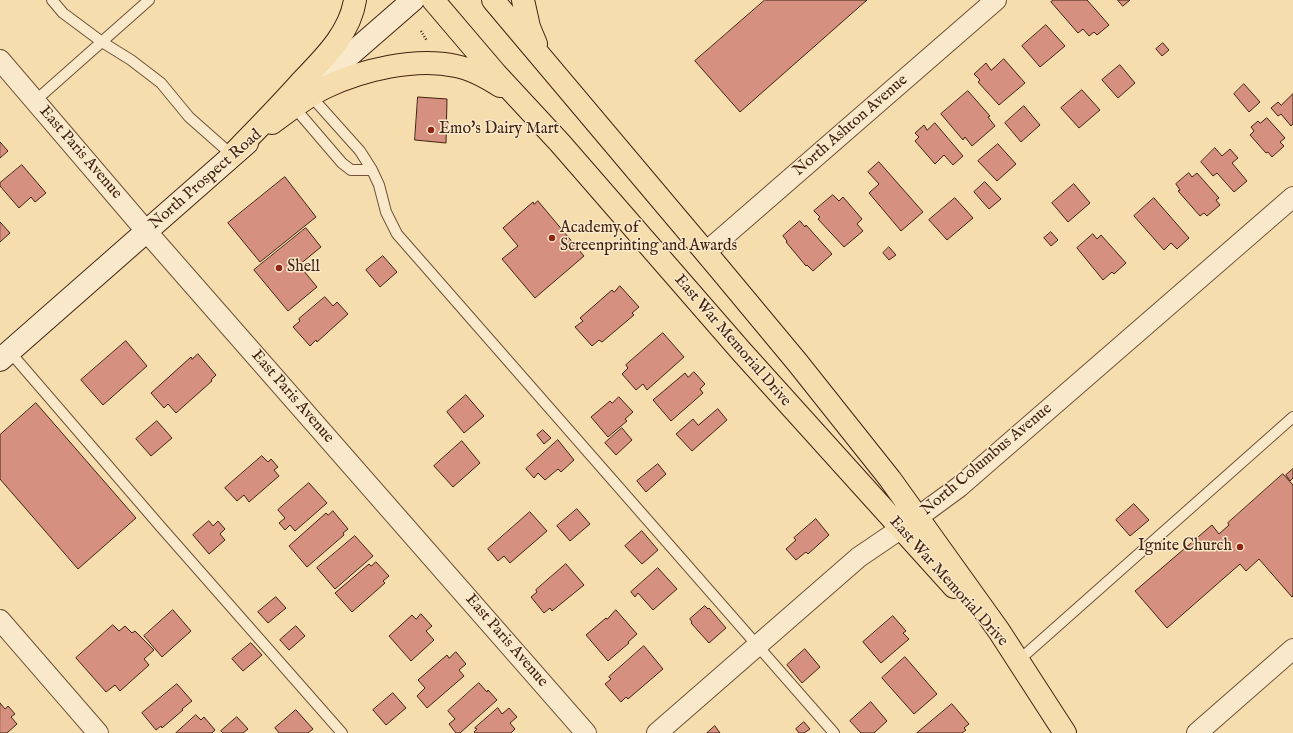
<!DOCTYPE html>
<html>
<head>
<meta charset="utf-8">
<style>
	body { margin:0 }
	canvas { display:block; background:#f6ddad }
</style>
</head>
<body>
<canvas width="1293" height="733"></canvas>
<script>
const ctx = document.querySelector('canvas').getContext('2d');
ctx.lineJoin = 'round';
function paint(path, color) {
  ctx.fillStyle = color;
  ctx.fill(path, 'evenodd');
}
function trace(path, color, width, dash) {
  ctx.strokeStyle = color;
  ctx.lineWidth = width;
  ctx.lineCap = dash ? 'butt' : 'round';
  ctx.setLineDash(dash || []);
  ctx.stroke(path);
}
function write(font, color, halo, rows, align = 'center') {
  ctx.font = font + ' "IM FELL English",serif';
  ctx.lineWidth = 3;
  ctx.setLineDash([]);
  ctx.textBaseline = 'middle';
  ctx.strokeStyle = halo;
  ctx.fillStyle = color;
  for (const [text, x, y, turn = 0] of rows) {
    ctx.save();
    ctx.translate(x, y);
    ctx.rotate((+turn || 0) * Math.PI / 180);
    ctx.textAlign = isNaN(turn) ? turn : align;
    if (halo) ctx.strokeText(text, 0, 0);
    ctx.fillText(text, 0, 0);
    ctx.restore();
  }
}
const building = new Path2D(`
	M765,0H867L740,112L695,61Z
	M1054,0H1087L1109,25L1097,35L1094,32L1089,36L1083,29L1078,33L1051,2Z
	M1118,0H1130L1123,6Z
	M1046,25L1065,46L1040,67L1022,46Z
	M1163,43L1169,50L1162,56L1156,49Z
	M1004,59L1025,83L999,105L978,82L980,80L974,74L986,63L991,70Z
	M1120,65L1135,83L1118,98L1102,80Z
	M1244,84L1260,102L1249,112L1234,94Z
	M1082,90L1100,110L1079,128L1061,108Z
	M968,91L990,116L988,117L995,126L972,146L965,137L963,140L941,114Z
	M1293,94V124L1291,126L1281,114L1278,116L1271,108L1278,102L1281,105Z
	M418,97L447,99L446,143L415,140Z
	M1024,106L1040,125L1021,142L1005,123Z
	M1267,118L1285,138L1280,142L1284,146L1272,157L1268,152L1266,153L1250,135L1254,131L1251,127L1258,121L1260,123Z
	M935,123L963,156L953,165L944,155L935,164L915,141L919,137L915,133L924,125L927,130Z
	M0,142L8,151L0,158Z
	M998,144L1016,164L997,181L978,161Z
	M1215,148L1222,156L1230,149L1238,158L1232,163L1247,181L1234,192L1217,173L1213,176L1201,162Z
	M879,162L923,212L901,231L869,193L879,184L868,172Z
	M22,165L46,193L35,202L31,197L19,208L0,186V183Z
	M1189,173L1192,177L1197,173L1219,198L1216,200L1220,205L1207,216L1204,213L1200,216L1178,191L1180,190L1176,184Z
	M285,177L316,217L260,262L228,223Z
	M985,182L1001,199L989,209L974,192Z
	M1074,184L1090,203L1068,222L1052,203Z
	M833,195L839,201L843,197L862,219L857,224L863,231L844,247L818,219L820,217L814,211Z
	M955,198L973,218L947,240L929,220Z
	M1154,198L1189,238L1177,249L1171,243L1164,250L1134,216Z
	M538,201L584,256L535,298L502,259L518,246L503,228L533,202L534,204Z
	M800,221L805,227L806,225L832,254L813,271L807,265L806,266L786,242L787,241L783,236Z
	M0,222L10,233L0,242Z
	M306,228L321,247L299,265L317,287L288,311L254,270Z
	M1051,232L1058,240L1051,246L1044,238Z
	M1093,234L1097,239L1101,235L1126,263L1114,274L1112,272L1103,280L1077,248Z
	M889,247L896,255L889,260L883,253Z
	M383,256L397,272L380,287L366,270Z
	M620,286L639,307L632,313L634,315L602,342L599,340L592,346L575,327L583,321L580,318L612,290L614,292Z
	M325,297L333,306L337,302L348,314L317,342L316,340L310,346L293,327L300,321L299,319Z
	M663,333L684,357L647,390L643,384L636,390L622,374L628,368L626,365Z
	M126,341L147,366L103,405L81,380Z
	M198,354L216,375L211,380L212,381L176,413L168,404L164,408L151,393L191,357L192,359Z
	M694,372L705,384L700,389L703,393L671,421L653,400L685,373L688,377Z
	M466,395L484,416L464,433L447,412Z
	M619,397L633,412L625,419L627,421L608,437L591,417L610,401L612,403Z
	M36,403L136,518L78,569L0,479V435Z
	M718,409L727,420L692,451L676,434L693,419L698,425Z
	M157,421L172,438L151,456L136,439Z
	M622,428L632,440L616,455L605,443Z
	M543,430L551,438L544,444L537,435Z
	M558,440L574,460L561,472L558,469L545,480L538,473L534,478L526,469Z
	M462,441L480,463L453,487L434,466Z
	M262,456L268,462L271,459L278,467L274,470L279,476L249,502L244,495L237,501L225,488Z
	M658,464L666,474L646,492L637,481Z
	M1293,469V478L1290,481L1286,475Z
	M1283,474L1293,485V596L1292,597L1259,559L1246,571L1240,564L1167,628L1135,591L1212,525L1219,534L1229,525L1228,523Z
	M309,483L327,503L295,531L290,525L285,530L279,523L285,518L278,510Z
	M1134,504L1149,520L1130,536L1116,520Z
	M577,509L590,524L570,541L557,526Z
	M333,511L348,529L343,533L344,535L307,567L289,546L326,513L328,515Z
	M530,512L547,531L510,563L504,556L498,561L488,549Z
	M816,519L829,535L808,554L806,552L796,560L786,549L796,540L794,538Z
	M209,521L213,526L218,521L225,529L220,534L225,540L209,554L193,535Z
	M642,531L658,550L642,564L625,546Z
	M355,536L373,556L335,589L317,568Z
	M376,562L389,576L383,581L385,583L352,612L335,593L369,564L371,566Z
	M566,564L584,585L552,611L550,608L544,613L531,597L537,592L536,590Z
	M658,568L677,589L653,610L638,593L635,597L631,592Z
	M276,597L286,608L268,623L258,612Z
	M705,606L708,609L709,608L726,628L709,643L691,623L692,622L690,619Z
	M173,610L191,631L162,657L144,636Z
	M616,610L637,634L628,642L629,643L608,661L586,635L606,618L607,619Z
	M421,614L432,626L426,631L434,640L411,661L389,636L412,615L416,619Z
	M893,616L906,631L903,633L909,639L881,663L863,642Z
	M113,625L119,631L125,626L132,633L135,631L154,650L144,659L149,665L120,691L115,685L106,692L76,658Z
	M296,626L305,636L289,650L280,640Z
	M251,643L262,655L243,671L232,659Z
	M644,646L663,669L628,699L626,697L621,702L605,684L611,679L609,677Z
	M805,649L820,667L802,683L787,665Z
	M456,652L466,664L459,670L464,676L427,708L417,696L425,688L418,680L447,655L449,658Z
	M905,657L937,694L914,714L882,678Z
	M479,683L487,692L488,690L497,700L460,733H456L449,724L455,719L448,711Z
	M177,684L192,701L182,709L183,710L162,728L161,726L156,730L142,713Z
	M393,693L406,708L386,725L373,710Z
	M871,702L887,721L874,733H861L850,721Z
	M0,703L5,709L8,706L15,714L11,717L17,724L7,733H0Z
	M952,704L969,724L964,728L966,730L962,733H917Z
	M498,708L502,714L509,708L517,717L510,723L515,729L511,733H475L474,732L477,729L475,728Z
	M296,710L313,729L308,733H279L275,728Z
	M196,715L201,720L204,717L215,730L212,733H176Z
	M237,717L248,729L243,733H223L221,731Z
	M804,722L810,729L804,733H799L796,729Z
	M715,726L720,733H707Z`);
paint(building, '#d6907f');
trace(building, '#412313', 1);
const lane = new Path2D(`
	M52,0L63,13L102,42L131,60L161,83L189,117L232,155
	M309,94L360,151L372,170L379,185L386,212L397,234L834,733
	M35,101L149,0
	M294,107L342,163L351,170H372
	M10,352L160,526L342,733
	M1018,661L1293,417`);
const street = new Path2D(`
	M0,60L147,232L586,733
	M706,252L996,0
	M0,620L98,733
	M657,733L859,557L918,517L959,487L1293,197
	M1197,733L1293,649`);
const secondary = new Path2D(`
	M305,94L413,0
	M0,360L247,143`);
const highway = new Path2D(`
	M433,0L496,74L560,143L741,351L954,587
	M493,0L718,267L797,362L890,479L999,631L1065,733
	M523,0L529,27L536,44
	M272,123C290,110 307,96 326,87C362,70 415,57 456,66C472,69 486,77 500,86
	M232,155C256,130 280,106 302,81C324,58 350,33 355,0`);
trace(lane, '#6e523a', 12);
trace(street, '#6e523a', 22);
trace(secondary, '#412313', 24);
trace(highway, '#412313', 24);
trace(new Path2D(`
	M421,31L427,41`), '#412313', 2.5, [1, 2]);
trace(lane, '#f9e9ca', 10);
trace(street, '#f9e9ca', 20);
trace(secondary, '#f9e9ca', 22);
trace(highway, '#f6ddad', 22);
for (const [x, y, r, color] of [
	[431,130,4,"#8f2418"],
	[552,238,4,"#8f2418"],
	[279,268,4,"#8f2418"],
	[1240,547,4,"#8f2418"]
]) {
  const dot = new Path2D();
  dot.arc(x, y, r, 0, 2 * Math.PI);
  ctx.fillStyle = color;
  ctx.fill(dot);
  trace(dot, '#f9e9ca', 1.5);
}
write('16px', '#412313', '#f9e9ca', [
	["North Ashton Avenue",851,126,-41],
	["East Paris Avenue",80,153,49],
	["North Prospect Road",206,180,-41],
	["East War Memorial Drive",732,341,49],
	["East Paris Avenue",292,397,49],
	["North Columbus Avenue",987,460,-40],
	["East War Memorial Drive",948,582,48],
	["East Paris Avenue",506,641,49]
]);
write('16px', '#412313', '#f9e9ca', [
	["Emo's Dairy Mart",439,130],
	["Academy of",560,229],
	["Screenprinting and Awards",560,247],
	["Shell",287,268],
	["Ignite Church",1232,547,"right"]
], 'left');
</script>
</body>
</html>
